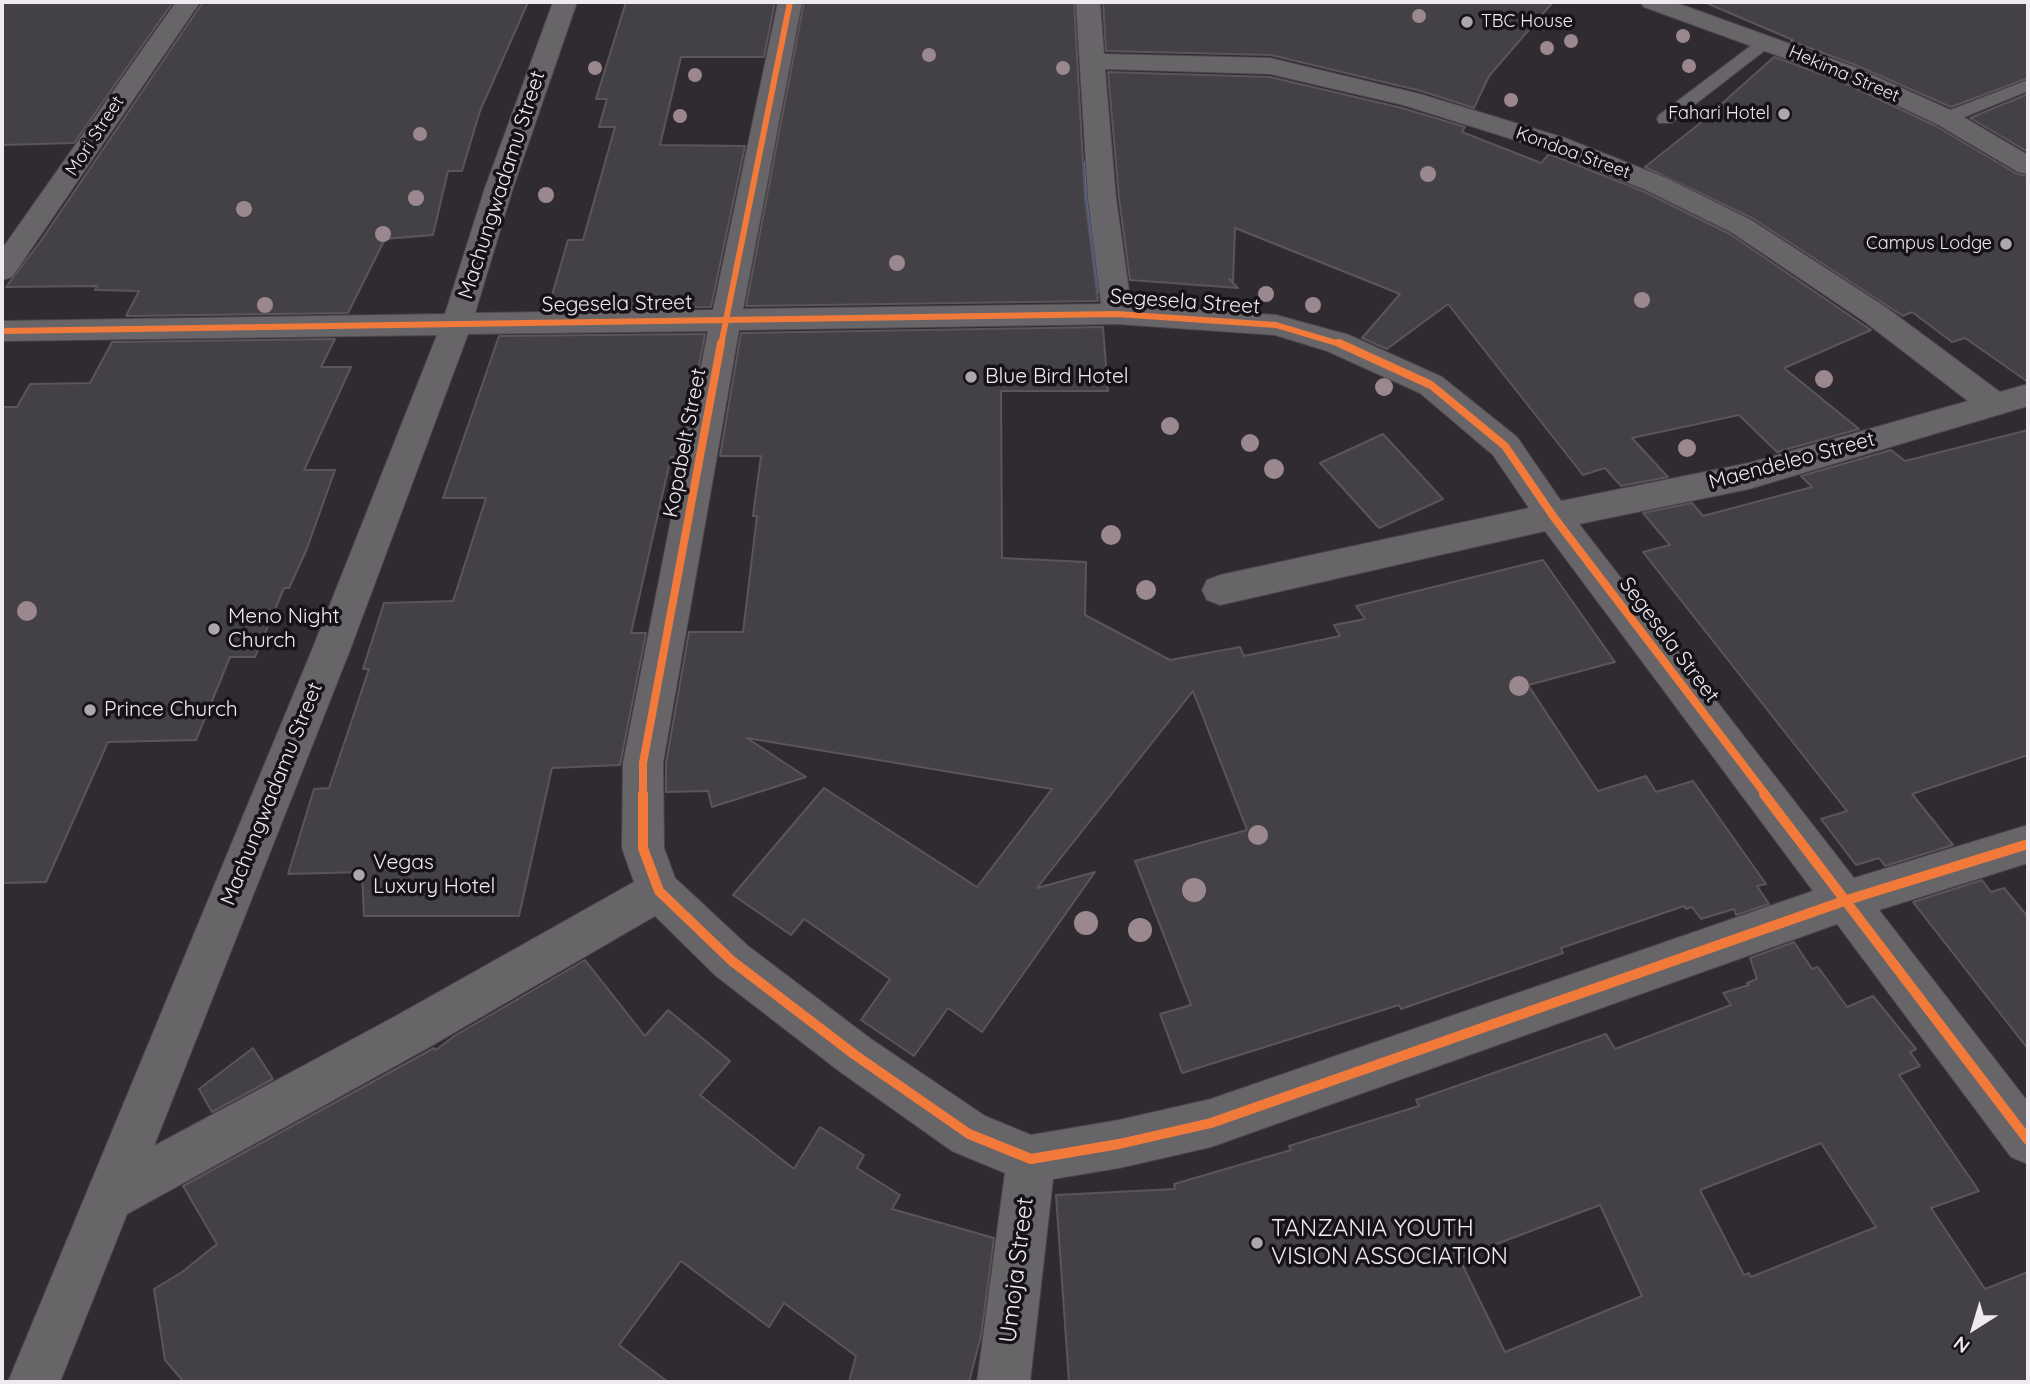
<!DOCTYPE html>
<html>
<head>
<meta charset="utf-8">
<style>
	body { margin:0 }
	#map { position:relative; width:2030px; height:1384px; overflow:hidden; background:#302b31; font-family:Quicksand,sans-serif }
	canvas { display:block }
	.frame { position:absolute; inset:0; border:4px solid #efe9f1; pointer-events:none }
	.north { position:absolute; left:1939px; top:1293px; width:70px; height:70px; -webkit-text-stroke:5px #161318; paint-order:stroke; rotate:217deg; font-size:19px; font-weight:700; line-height:28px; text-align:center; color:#efe9f1 }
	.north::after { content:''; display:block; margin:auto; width:24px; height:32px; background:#efe9f1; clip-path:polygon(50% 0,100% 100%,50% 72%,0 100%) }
</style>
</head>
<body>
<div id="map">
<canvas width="2030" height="1384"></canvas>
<div class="frame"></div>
<div class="north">N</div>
</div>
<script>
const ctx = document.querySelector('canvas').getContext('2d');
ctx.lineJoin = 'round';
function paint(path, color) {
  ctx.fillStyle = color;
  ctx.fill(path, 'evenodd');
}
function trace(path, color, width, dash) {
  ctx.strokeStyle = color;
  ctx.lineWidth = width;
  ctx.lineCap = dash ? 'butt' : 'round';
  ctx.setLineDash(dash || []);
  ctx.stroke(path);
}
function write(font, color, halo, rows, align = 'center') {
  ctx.font = font + ' Quicksand,sans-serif';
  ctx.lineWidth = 7;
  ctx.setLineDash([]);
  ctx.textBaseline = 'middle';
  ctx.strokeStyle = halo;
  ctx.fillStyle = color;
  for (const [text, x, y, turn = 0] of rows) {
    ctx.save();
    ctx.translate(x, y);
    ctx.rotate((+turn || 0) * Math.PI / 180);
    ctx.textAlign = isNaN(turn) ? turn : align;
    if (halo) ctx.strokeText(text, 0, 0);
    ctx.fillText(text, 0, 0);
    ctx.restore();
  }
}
paint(new Path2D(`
	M1080,158L1086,162L1108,289C1099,296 1075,297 1066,290L1073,286L1094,285L1074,162Z`), '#5568af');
const building = new Path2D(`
	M2,2H173L74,143L2,145Z
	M203,2H528L480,111L462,171H448L433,235L385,239L348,313L126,316L139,291L95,290L97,286L6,287L40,242Z
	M626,2H775L764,57H681L660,145L745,146L711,307L548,309L568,240H583L615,127H599L607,99H596Z
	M804,2H1074L1085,198L1098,301L746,306Z
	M1103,2H1553L1489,76L1474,108L1421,91L1271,55L1106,51Z
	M1704,2H2028V78L1951,107L1858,66L1791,41L1793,40Z
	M1774,57L1838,80L1936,126L2017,174L2028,176V382L1965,338L1952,342L1912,312L1903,316L1752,218L1645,167L1699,124Z
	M1108,72L1270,77L1402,108L1465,127L1462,132L1541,163L1549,154L1645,192L1730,234L1871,330L1784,368L1859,429L1777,452L1739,415L1632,438L1668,477L1621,486L1605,468L1583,475L1448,304L1387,349L1362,338L1400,294L1235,228L1233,281L1229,279L1238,288L1130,280L1119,198Z
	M2028,94V152L1970,118Z
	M1103,327L1108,391H1001L1002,558L1086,562L1085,615L1170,660L1240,647L1244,656L1340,636L1334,625L1365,619L1356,606L1543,560L1615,662L1528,685L1598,791L1646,776L1656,792L1693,781L1766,884L1757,886L1769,904L1736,915L1734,909L1701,919L1692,907L1686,909L1684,906L1561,948L1563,953L1401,1009L1399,1005L1182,1073L1160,1014L1191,1005L1135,861L1247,830L1193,691L1037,888L1095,872L982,1032L948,1008L914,1056L861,1020L890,979L804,919L791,935L733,895L824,788L977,887L1052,789L747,738L806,777L712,807L708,791L666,792V763L689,632H743L757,516H753L761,456H720L741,333Z
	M705,334L681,457H671L631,633H646L620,765L552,768L519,916H364L362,872L288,874L314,789L329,788L369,669H363L384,603L453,601L486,498H443L499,336Z
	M335,339L321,367H351L304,470H335L306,551L289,588H284L255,657H230L196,740L108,742L46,882L2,883V407H17L30,384L90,383L112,342Z
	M2028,430V755L1912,794L1953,845L1885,866L1879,858L1856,865L1821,819L1847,811L1643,552L1670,545L1643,513L1692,503L1703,516L1812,487L1801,476L1891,450L1905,461Z
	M1383,434L1443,499L1379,528L1320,463Z
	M1982,880L1991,892L2004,888L2028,917V1049L1913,902Z
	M1794,942L1812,969L1818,967L1847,1007L1873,996L1916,1049L1910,1052L1920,1066L1899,1075L1979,1191L1931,1208L1985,1289L2028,1272V1382H1069L1056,1195L1175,1189L1174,1184L1291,1150L1289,1146L1419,1106L1416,1100L1606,1034L1615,1049L1731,1005L1723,993L1749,985L1747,983L1757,979L1750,958ZM1821,1143L1876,1227L1751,1277L1749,1273L1744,1275L1700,1190ZM1600,1205L1642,1296L1505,1352L1459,1258Z
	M585,960L645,1036L668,1010L730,1061L700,1095L794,1169L820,1127L864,1155L857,1168L900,1195L892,1209L994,1238L981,1336L969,1382H849L856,1356L784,1303L769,1327L681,1261L619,1345L668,1382H184L165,1360L154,1289L182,1272L217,1244L183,1186L434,1048L436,1050L454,1036Z
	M253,1048L273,1079L212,1112L199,1089Z`);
paint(building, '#444146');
trace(building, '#59555b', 2);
const service = new Path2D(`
	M1767,36L1775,41L1773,44L1671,123H1659L1657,119L1659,115L1761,38Z
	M2028,80V91L1952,122H1940L1938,118L1940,114Z`);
const minor = new Path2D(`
	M176,2H200L12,277L2,280V249Z
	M553,2H577L513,188L475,313L713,310L778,2H802L743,309L1101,304L1088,198L1076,2H1100L1104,54L1270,58L1420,94L1565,138L1666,178L1751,220L1887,308L2000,392L2028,384V406L1749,489L1579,524L1854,878L2028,825V863L1879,910L2028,1102V1164L2011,1157L1837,924L1211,1147L1119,1168L1053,1179L1030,1382H977L1005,1173L952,1151L839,1071L716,976L655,916L426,1049L127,1214L60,1382H8L312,650L437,335L2,341V321L445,314L485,188ZM1105,69L1270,74L1403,105L1547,150L1646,190L1731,232L1865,322L1968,401L1749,463L1561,501L1517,437L1442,377L1349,335L1276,315L1131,305L1116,198ZM1117,324L1275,335L1327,351L1420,393L1493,455L1529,508L1220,575L1207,580L1202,590L1207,600L1220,605L1545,531L1813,891L1211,1099L1119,1120L1031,1135L985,1116L871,1039L748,946L675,878L664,848L663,763L739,330ZM708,331L623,763L622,848L634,882L394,1017L154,1146L350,650L468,334Z
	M1640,2H1674L1857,68L1955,112L2028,155V174L2018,172L1937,124L1839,78L1644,7Z`);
trace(service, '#4b474c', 2);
trace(minor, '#4b474c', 2);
paint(service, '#686569');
paint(minor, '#686569');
trace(new Path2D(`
	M2,331L1117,314L1276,325L1343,345
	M721,345L790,2`), '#f17a3a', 6);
trace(new Path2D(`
	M1339,343L1431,385L1505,446L1553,516L1766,795
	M643,795V763L721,343`), '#f17a3a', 8);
trace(new Path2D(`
	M643,794V848L659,891L732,961L855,1055L969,1134L1031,1159L1119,1144L1211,1123L1847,900L2028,844
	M1764,794L2028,1140`), '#f17a3a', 10);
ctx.fillStyle = '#9a888e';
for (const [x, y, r] of [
	[1419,16,7],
	[1683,36,7],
	[1571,41,7],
	[1547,48,7],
	[929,55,7],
	[1689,66,7],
	[595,68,7],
	[1063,68,7],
	[695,75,7],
	[1511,100,7],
	[680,116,7],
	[420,134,7],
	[1428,174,8],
	[546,195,8],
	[416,198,8],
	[244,209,8],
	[383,234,8],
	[897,263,8],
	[1266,294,8],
	[1642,300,8],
	[265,305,8],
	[1313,305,8],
	[1824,379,9],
	[1384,387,9],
	[1170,426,9],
	[1250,443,9],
	[1687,448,9],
	[1274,469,10],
	[1111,535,10],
	[1146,590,10],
	[27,611,10],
	[1519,686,10],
	[1258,835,10],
	[1194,890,12],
	[1086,923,12],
	[1140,930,12]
]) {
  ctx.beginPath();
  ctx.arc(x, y, r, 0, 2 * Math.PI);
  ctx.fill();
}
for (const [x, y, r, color] of [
	[1467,22,7,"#aca6ae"],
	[1784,114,7,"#aca6ae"],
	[2006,244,7,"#aca6ae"],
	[971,377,7,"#aca6ae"],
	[214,629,7,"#aca6ae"],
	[90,710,7,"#aca6ae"],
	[359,875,7,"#aca6ae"],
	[1257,1243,7,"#aca6ae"]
]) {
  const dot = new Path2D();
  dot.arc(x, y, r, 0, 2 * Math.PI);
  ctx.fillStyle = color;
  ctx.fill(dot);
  trace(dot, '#161318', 2.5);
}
write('18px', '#efe9f1', '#161318', [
	["TBC House",1481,22,"left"],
	["Fahari Hotel",1770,114],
	["Campus Lodge",1992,244]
], 'right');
write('18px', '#efe9f1', '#161318', [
	["Hekima Street",1844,74,23],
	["Mori Street",95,136,-57],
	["Kondoa Street",1573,153,20]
]);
write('21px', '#efe9f1', '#161318', [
	["Machungwadamu Street",502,185,-72],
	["Segesela Street",1185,302,4],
	["Segesela Street",617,304,-1],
	["Kopabelt Street",685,443,-79],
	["Maendeleo Street",1792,461,-15],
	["Segesela Street",1669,640,53],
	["Machungwadamu Street",272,794,-68]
]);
write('21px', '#efe9f1', '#161318', [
	["Blue Bird Hotel",985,377],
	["Meno Night",228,617],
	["Church",228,641],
	["Prince Church",104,710],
	["Vegas",373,863],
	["Luxury Hotel",373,887]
], 'left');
write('24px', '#efe9f1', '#161318', [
	["TANZANIA YOUTH",1271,1229],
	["VISION ASSOCIATION",1271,1257]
], 'left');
write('24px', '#efe9f1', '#161318', [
	["Umoja Street",1017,1270,-83]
]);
</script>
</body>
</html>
